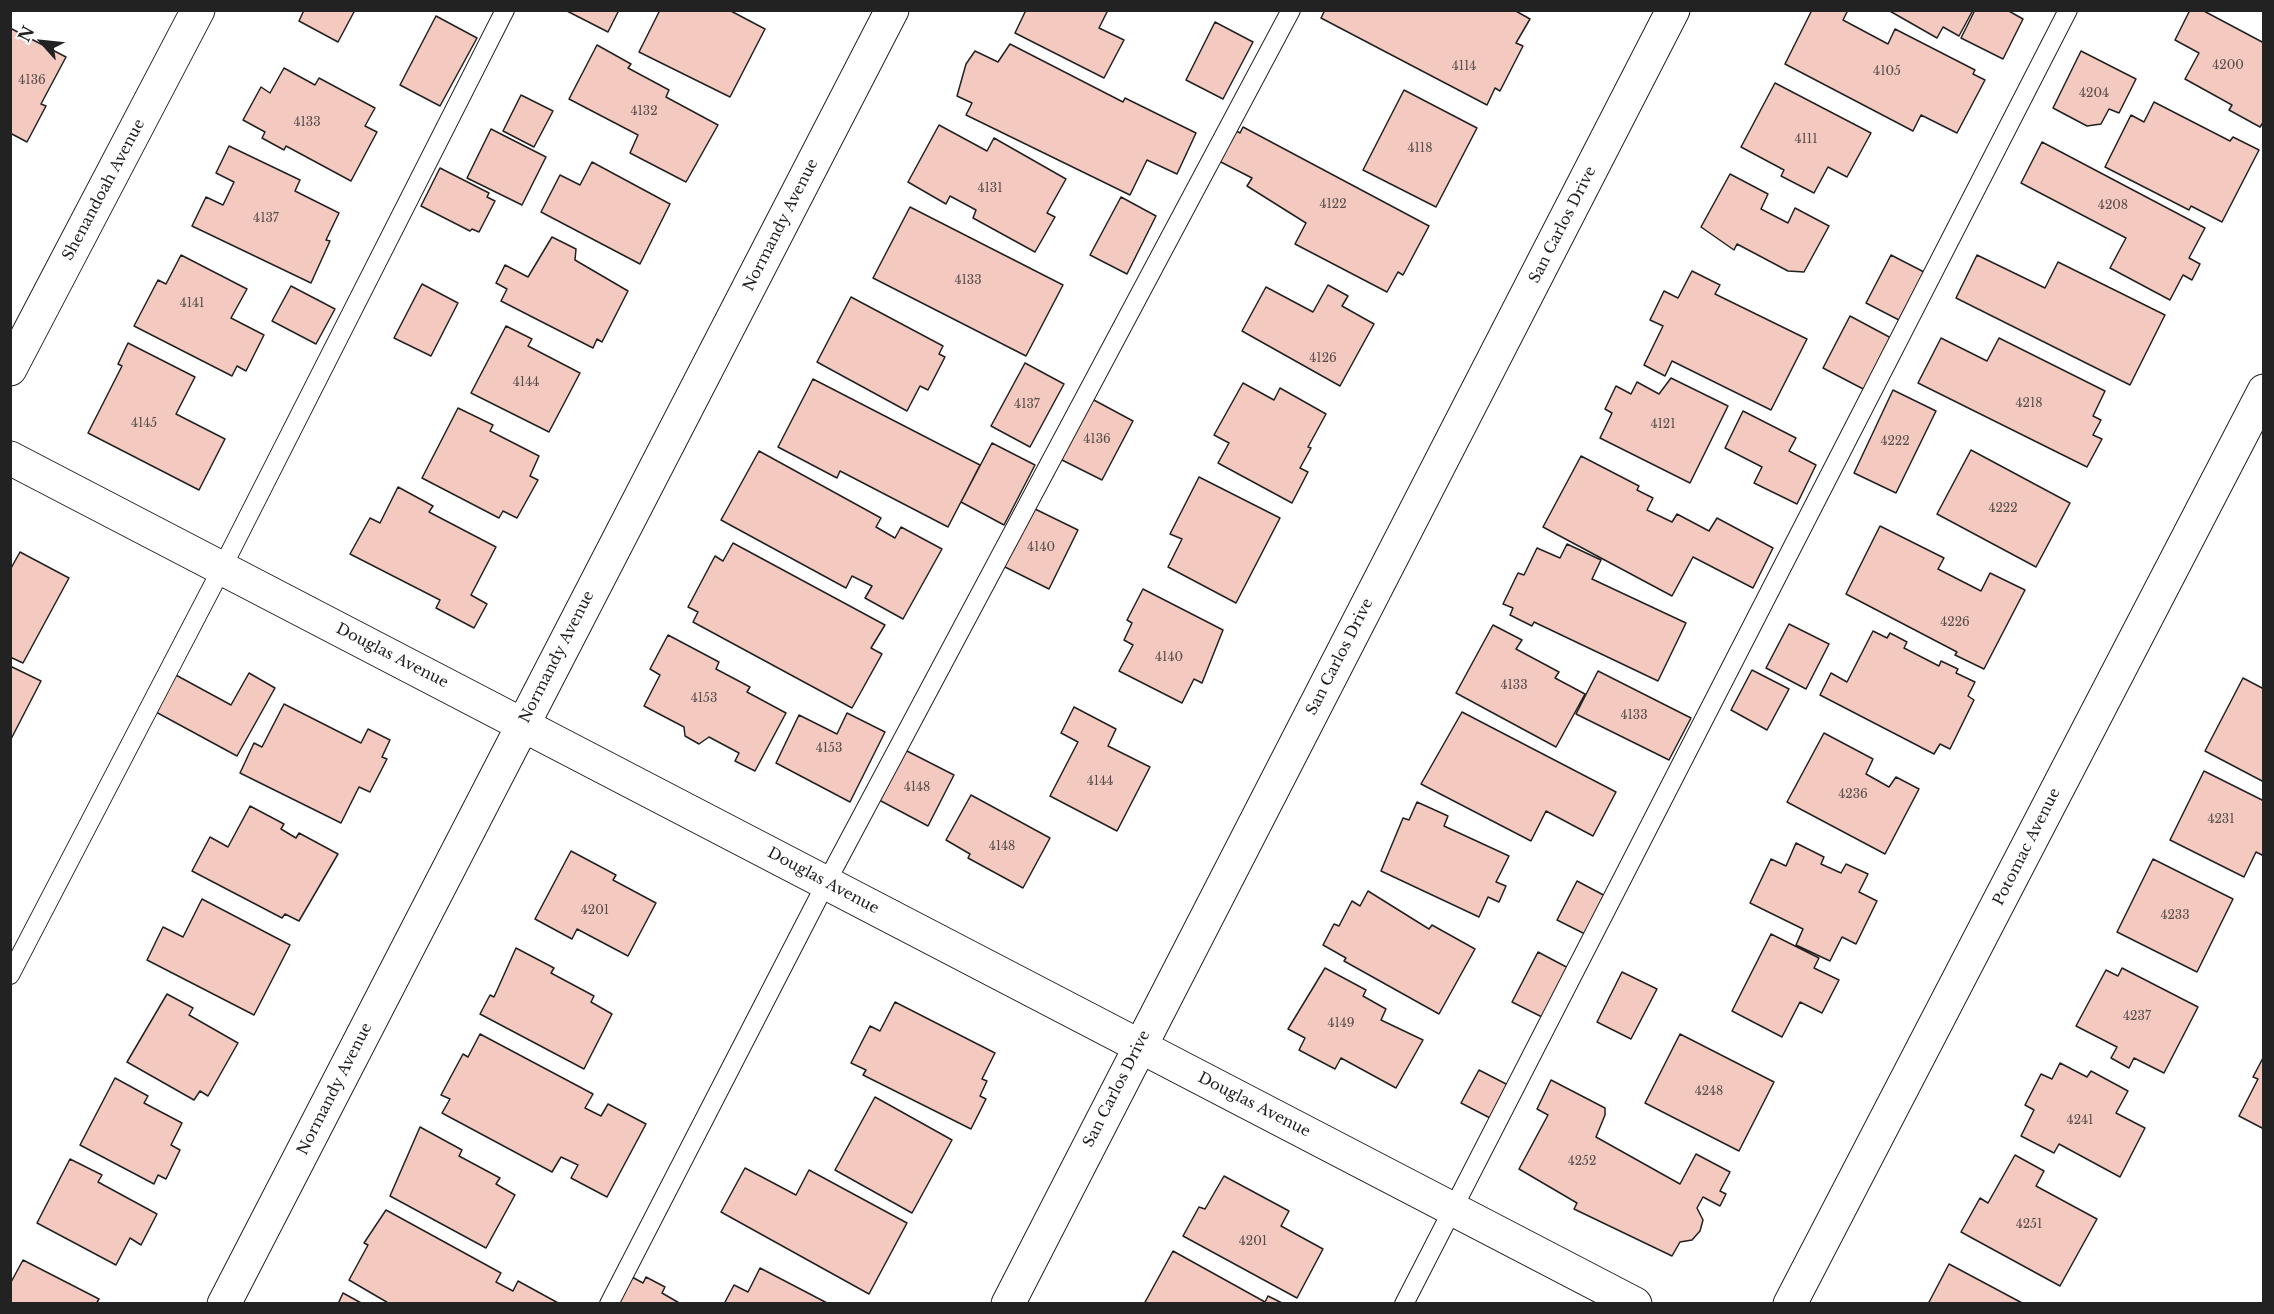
<!DOCTYPE html>
<html>
<head>
<meta charset="utf-8">
<style>
	body { margin:0 }
	#map { position:relative; width:2274px; height:1314px; overflow:hidden; background:#fff; font-family:"Libre Baskerville",serif }
	canvas { display:block }
	.frame { position:absolute; inset:0; border:12px solid #222; pointer-events:none }
	.north { position:absolute; left:12px; top:12px; width:60px; height:60px; -webkit-text-stroke:4px #fff; paint-order:stroke; rotate:297deg; font-size:16px; font-weight:700; line-height:24px; text-align:center; color:#222 }
	.north::after { content:''; display:block; margin:auto; width:21px; height:27px; background:#222; clip-path:polygon(50% 0,100% 100%,50% 72%,0 100%) }
</style>
</head>
<body>
<div id="map">
<canvas width="2274" height="1314"></canvas>
<div class="frame"></div>
<div class="north">N</div>
</div>
<script>
const ctx = document.querySelector('canvas').getContext('2d');
ctx.lineJoin = 'round';
function paint(path, color) {
  ctx.fillStyle = color;
  ctx.fill(path, 'evenodd');
}
function trace(path, color, width, dash) {
  ctx.strokeStyle = color;
  ctx.lineWidth = width;
  ctx.lineCap = dash ? 'butt' : 'round';
  ctx.setLineDash(dash || []);
  ctx.stroke(path);
}
function write(font, color, halo, rows, align = 'center') {
  ctx.font = font + ' "Libre Baskerville",serif';
  ctx.lineWidth = 4.5;
  ctx.setLineDash([]);
  ctx.textBaseline = 'middle';
  ctx.strokeStyle = halo;
  ctx.fillStyle = color;
  for (const [text, x, y, turn = 0] of rows) {
    ctx.save();
    ctx.translate(x, y);
    ctx.rotate((+turn || 0) * Math.PI / 180);
    ctx.textAlign = isNaN(turn) ? turn : align;
    if (halo) ctx.strokeText(text, 0, 0);
    ctx.fillText(text, 0, 0);
    ctx.restore();
  }
}
const building = new Path2D(`
	M304,10H355L338,42L299,21Z
	M565,10H619L608,32Z
	M660,10H729L765,29L730,97L639,52Z
	M1026,10H1108L1099,28L1124,40L1104,78L1015,33Z
	M1325,10H1514L1530,19L1516,43L1523,46L1500,91L1495,88L1487,105L1321,18Z
	M1812,10H1848L1843,20L1888,44L1895,29L1975,70L1973,74L1985,80L1957,133L1921,115L1913,131L1785,64Z
	M1888,10H1973L1959,36L1943,27L1937,38Z
	M1975,10H2007L2023,19L2003,59L1961,38Z
	M2190,10H2202L2264,43V121L2260,127L2229,110L2232,105L2185,79L2199,53L2175,40Z
	M436,16L477,38L440,106L400,85Z
	M1215,22L1253,42L1223,99L1186,80Z
	M10,28L66,57L41,104L46,106L27,142L10,133Z
	M1010,44L1123,102L1125,98L1196,133L1177,174L1147,160L1130,195L966,115L972,103L957,96L966,64L975,51L998,62Z
	M597,45L631,64L628,68L669,90L666,97L718,125L686,182L630,153L638,135L569,99Z
	M2081,51L2136,79L2119,113L2109,109L2101,124L2087,126L2053,108Z
	M284,68L315,85L319,78L375,108L365,126L377,132L351,181L286,146L284,150L262,138L265,132L243,120L261,87L270,93Z
	M1775,83L1871,133L1847,177L1828,167L1814,193L1781,176L1784,170L1741,147Z
	M1404,90L1477,128L1436,207L1363,170Z
	M521,95L553,111L534,147L503,131Z
	M2154,102L2230,141L2233,137L2259,150L2222,222L2191,206L2189,210L2105,167L2131,115L2144,122Z
	M939,125L987,151L994,138L1066,179L1047,213L1055,217L1035,252L973,218L976,210L950,196L946,204L908,182Z
	M1243,127L1429,226L1403,275L1398,272L1387,292L1295,244L1306,223L1247,186L1252,178L1215,159L1231,128L1240,133Z
	M491,129L546,157L522,205L467,178Z
	M2042,142L2205,228L2189,258L2200,264L2192,280L2183,275L2170,300L2110,268L2126,238L2021,183Z
	M229,146L300,180L295,191L339,213L326,240L330,241L311,283L192,226L206,197L223,205L234,182L216,173Z
	M592,162L670,204L640,264L541,212L560,175L580,185Z
	M440,168L489,193L487,197L495,201L479,232L472,229L470,231L421,206Z
	M1730,174L1768,194L1761,209L1788,223L1795,208L1829,226L1804,272L1788,271L1737,244L1734,250L1701,227Z
	M1121,197L1156,216L1127,274L1090,255Z
	M910,207L1063,285L1026,356L873,278Z
	M552,237L576,249L575,260L628,291L602,342L597,339L593,348L501,301L507,289L496,283L505,265L528,277Z
	M181,255L247,289L231,318L264,335L246,371L237,366L232,376L134,326L158,280L166,284Z
	M1891,255L1924,272L1899,320L1866,303Z
	M1977,255L2045,288L2058,262L2165,315L2130,385L1956,298Z
	M1692,271L1720,285L1715,294L1807,339L1771,410L1672,361L1665,376L1644,365L1663,326L1650,320L1664,291L1678,298Z
	M422,284L458,303L431,356L394,338Z
	M1328,285L1348,296L1342,306L1374,324L1340,386L1242,331L1266,287L1313,312Z
	M291,286L335,309L316,344L272,321Z
	M851,297L943,346L939,354L945,357L928,390L920,386L907,411L817,362Z
	M1850,316L1893,339L1867,391L1823,368Z
	M506,326L532,339L528,346L580,373L549,432L471,393Z
	M1941,338L1987,361L1999,338L2105,391L2093,416L2101,420L2093,435L2102,439L2087,467L1918,383Z
	M128,343L195,377L176,414L225,439L199,490L88,433L122,366L118,364Z
	M1025,363L1064,384L1030,447L991,426Z
	M1671,378L1728,406L1690,483L1600,438L1612,413L1605,409L1616,386L1631,394L1637,382L1659,394Z
	M813,379L980,465L948,527L840,471L837,478L778,447Z
	M1243,383L1274,400L1280,388L1326,414L1308,447L1311,448L1300,468L1308,472L1292,503L1218,463L1229,443L1214,435Z
	M1893,390L1936,411L1896,493L1854,473Z
	M1092,399L1133,421L1102,480L1060,459Z
	M458,408L493,425L490,431L539,456L530,476L538,480L517,518L503,511L499,518L422,478Z
	M1743,411L1796,438L1789,451L1816,465L1797,504L1754,483L1762,467L1725,448Z
	M992,443L1035,465L1004,525L961,502Z
	M1971,450L2070,503L2036,567L1937,514Z
	M759,451L881,518L876,527L895,538L901,527L942,549L903,619L865,598L872,586L852,576L846,588L721,520Z
	M1581,456L1639,486L1637,490L1653,498L1647,510L1672,522L1677,514L1709,531L1717,518L1773,548L1753,588L1693,557L1672,596L1543,527Z
	M1199,477L1280,518L1236,603L1168,567L1182,539L1170,534Z
	M398,487L433,506L429,512L496,547L471,595L487,604L474,628L436,608L440,600L350,554L370,518L380,523Z
	M1033,508L1078,530L1049,589L1003,566Z
	M1880,526L1944,558L1938,569L1981,591L1990,573L2025,590L1984,669L1955,655L1957,652L1846,594Z
	M733,543L885,625L871,648L882,654L852,708L693,622L698,612L688,607L715,556L723,561Z
	M1567,544L1601,560L1592,579L1686,623L1658,681L1534,622L1532,626L1510,615L1513,608L1503,604L1518,573L1524,575L1537,548L1560,558Z
	M20,552L69,578L23,663L10,657V570Z
	M1143,589L1223,630L1202,683L1194,679L1182,703L1119,671L1133,645L1124,640L1132,623L1127,620Z
	M1789,624L1829,644L1806,689L1766,668Z
	M1493,625L1522,640L1516,649L1559,672L1555,678L1585,694L1556,747L1456,693Z
	M1873,631L1887,638L1890,633L1907,642L1904,648L1939,666L1941,661L1958,669L1956,673L1975,682L1968,696L1974,700L1950,749L1940,744L1934,754L1820,695L1831,673L1847,682Z
	M668,635L719,662L716,669L750,687L747,692L786,713L755,771L735,761L739,753L709,737L699,744L685,736L684,727L644,706L660,675L650,669Z
	M10,666L41,681L10,741Z
	M1752,670L1789,689L1767,730L1731,710Z
	M1598,671L1691,718L1669,760L1576,714Z
	M249,673L275,688L237,756L154,711L174,674L231,705Z
	M2243,678L2264,689V782L2205,751Z
	M284,704L361,743L368,729L390,740L382,757L387,759L370,792L359,787L341,823L240,773L254,743L262,747Z
	M1074,707L1116,729L1108,746L1150,767L1117,831L1050,796L1078,742L1061,733Z
	M1462,712L1616,792L1593,836L1546,811L1531,841L1421,784Z
	M847,713L885,732L850,802L776,763L799,715L837,734Z
	M1824,733L1873,759L1866,774L1889,787L1896,777L1919,789L1885,854L1787,802Z
	M905,750L954,775L928,826L879,800Z
	M2204,771L2264,801V856L2256,852L2244,877L2170,840Z
	M971,795L1050,838L1023,888L968,858L970,854L946,840Z
	M1417,802L1448,816L1444,826L1509,856L1496,882L1506,886L1499,902L1488,897L1479,917L1381,871L1403,818L1409,820Z
	M250,806L284,824L281,829L296,838L299,833L338,854L299,921L285,914L282,918L192,871L210,837L228,847Z
	M1796,843L1824,857L1821,864L1841,873L1846,864L1868,874L1859,892L1877,901L1856,944L1842,937L1830,961L1796,945L1803,929L1750,903L1771,859L1786,866Z
	M571,851L616,875L613,880L656,903L628,956L577,929L572,939L535,919Z
	M2153,859L2233,899L2197,972L2117,932Z
	M1577,881L1611,899L1591,937L1557,920Z
	M1368,891L1429,929L1432,925L1475,949L1439,1014L1344,961L1346,958L1323,945L1334,924L1339,926L1352,901L1360,906Z
	M202,899L290,945L254,1015L147,960L163,927L183,937Z
	M1771,934L1819,958L1814,968L1839,980L1822,1013L1800,1002L1782,1037L1732,1011Z
	M516,948L554,968L551,973L594,996L591,1002L612,1014L584,1069L480,1014L490,995L494,997Z
	M1538,952L1574,971L1548,1020L1512,1002Z
	M1325,968L1366,990L1363,996L1386,1009L1381,1020L1423,1040L1396,1088L1341,1058L1335,1069L1299,1050L1305,1038L1288,1029Z
	M2122,968L2198,1007L2164,1073L2134,1058L2129,1068L2111,1058L2117,1047L2076,1026L2106,970L2118,976Z
	M1622,972L1657,989L1631,1039L1597,1022Z
	M167,994L193,1008L189,1015L238,1043L208,1096L200,1091L194,1100L127,1062Z
	M895,1002L995,1053L982,1079L987,1081L980,1096L986,1099L971,1129L863,1075L866,1070L851,1063L870,1026L880,1031Z
	M480,1034L593,1094L585,1108L601,1116L608,1104L646,1124L607,1197L571,1178L578,1165L561,1157L552,1172L442,1113L450,1099L441,1095L463,1054L468,1057Z
	M1680,1034L1774,1082L1739,1151L1645,1103Z
	M2264,1056V1126L2262,1128L2239,1116L2258,1079L2253,1077Z
	M2060,1063L2087,1077L2091,1071L2128,1091L2116,1113L2145,1128L2120,1177L2059,1144L2054,1153L2021,1136L2034,1110L2025,1105L2041,1074L2052,1079Z
	M1479,1070L1510,1086L1492,1119L1461,1103Z
	M115,1078L148,1096L144,1103L182,1123L171,1145L180,1150L166,1179L158,1175L154,1184L80,1145Z
	M1551,1080L1605,1108V1115L1596,1137L1680,1184L1696,1154L1730,1172L1720,1191L1726,1194L1720,1206L1703,1197L1697,1208L1703,1220L1700,1231L1692,1240L1680,1242L1672,1256L1574,1209L1577,1203L1519,1169L1548,1115L1537,1109Z
	M875,1097L952,1140L912,1213L835,1170Z
	M420,1127L462,1150L459,1156L500,1178L496,1184L515,1195L486,1248L390,1196Z
	M2015,1155L2044,1171L2036,1186L2097,1219L2060,1286L1961,1232L1980,1198L1988,1203Z
	M70,1159L102,1175L98,1182L157,1214L141,1245L130,1238L116,1265L37,1223Z
	M745,1168L796,1195L809,1170L907,1223L869,1294L721,1212Z
	M1224,1176L1289,1211L1281,1226L1323,1249L1297,1298L1183,1236L1199,1207L1205,1209Z
	M386,1210L501,1273L496,1282L513,1291L518,1281L560,1304H390L349,1280L368,1245L364,1243Z
	M1173,1251L1265,1302L1268,1296L1284,1304H1144Z
	M23,1260L99,1299L96,1304H10V1284Z
	M1949,1264L2024,1304H1928Z
	M760,1268L829,1304H724L734,1285L748,1292Z
	M632,1277L643,1283L646,1277L665,1287L662,1293L681,1304H618Z
	M343,1293L363,1304H338Z`);
paint(building, '#f3c9c0');
trace(building, '#222', 1.5);
const lane = new Path2D(`
	M10,975L222,568L505,10
	M609,1304L826,883L1291,10
	M1404,1304L2068,10`);
const street = new Path2D(`
	M10,369L198,10
	M224,1304L892,10
	M1008,1304L1673,10
	M1790,1304L2264,391`);
const secondary = new Path2D(`
	M10,458L1635,1304`);
trace(lane, '#222', 20);
trace(street, '#222', 35);
trace(secondary, '#222', 35);
trace(lane, '#fff', 18);
trace(street, '#fff', 33);
trace(secondary, '#fff', 33);
write('12px', '#564c4a', null, [
	["4200",2228,66],
	["4114",1464,67],
	["4105",1887,72],
	["4136",32,81],
	["4204",2094,94],
	["4132",644,112],
	["4133",307,123],
	["4111",1806,140],
	["4118",1420,149],
	["4131",990,189],
	["4122",1333,205],
	["4208",2113,206],
	["4137",266,219],
	["4133",968,281],
	["4141",192,304],
	["4126",1323,359],
	["4144",526,383],
	["4218",2029,404],
	["4137",1027,405],
	["4145",144,424],
	["4121",1663,425],
	["4136",1097,440],
	["4222",1895,442],
	["4222",2003,509],
	["4140",1041,548],
	["4226",1955,623],
	["4140",1169,658],
	["4133",1514,686],
	["4153",704,699],
	["4133",1634,716],
	["4153",829,749],
	["4144",1100,782],
	["4148",917,788],
	["4236",1853,795],
	["4231",2221,820],
	["4148",1002,847],
	["4201",595,911],
	["4233",2175,916],
	["4237",2137,1017],
	["4149",1341,1024],
	["4248",1709,1092],
	["4241",2080,1121],
	["4252",1582,1162],
	["4251",2029,1225],
	["4201",1253,1242]
]);
write('15px', '#222', '#fff', [
	["Shenandoah Avenue",104,190,-62],
	["Normandy Avenue",781,225,-63],
	["San Carlos Drive",1563,225,-63],
	["Douglas Avenue",392,656,27],
	["Normandy Avenue",557,657,-63],
	["San Carlos Drive",1340,657,-63],
	["Potomac Avenue",2027,847,-63],
	["Douglas Avenue",823,881,28],
	["Normandy Avenue",335,1089,-63],
	["San Carlos Drive",1117,1089,-63],
	["Douglas Avenue",1254,1105,27]
]);
</script>
</body>
</html>
